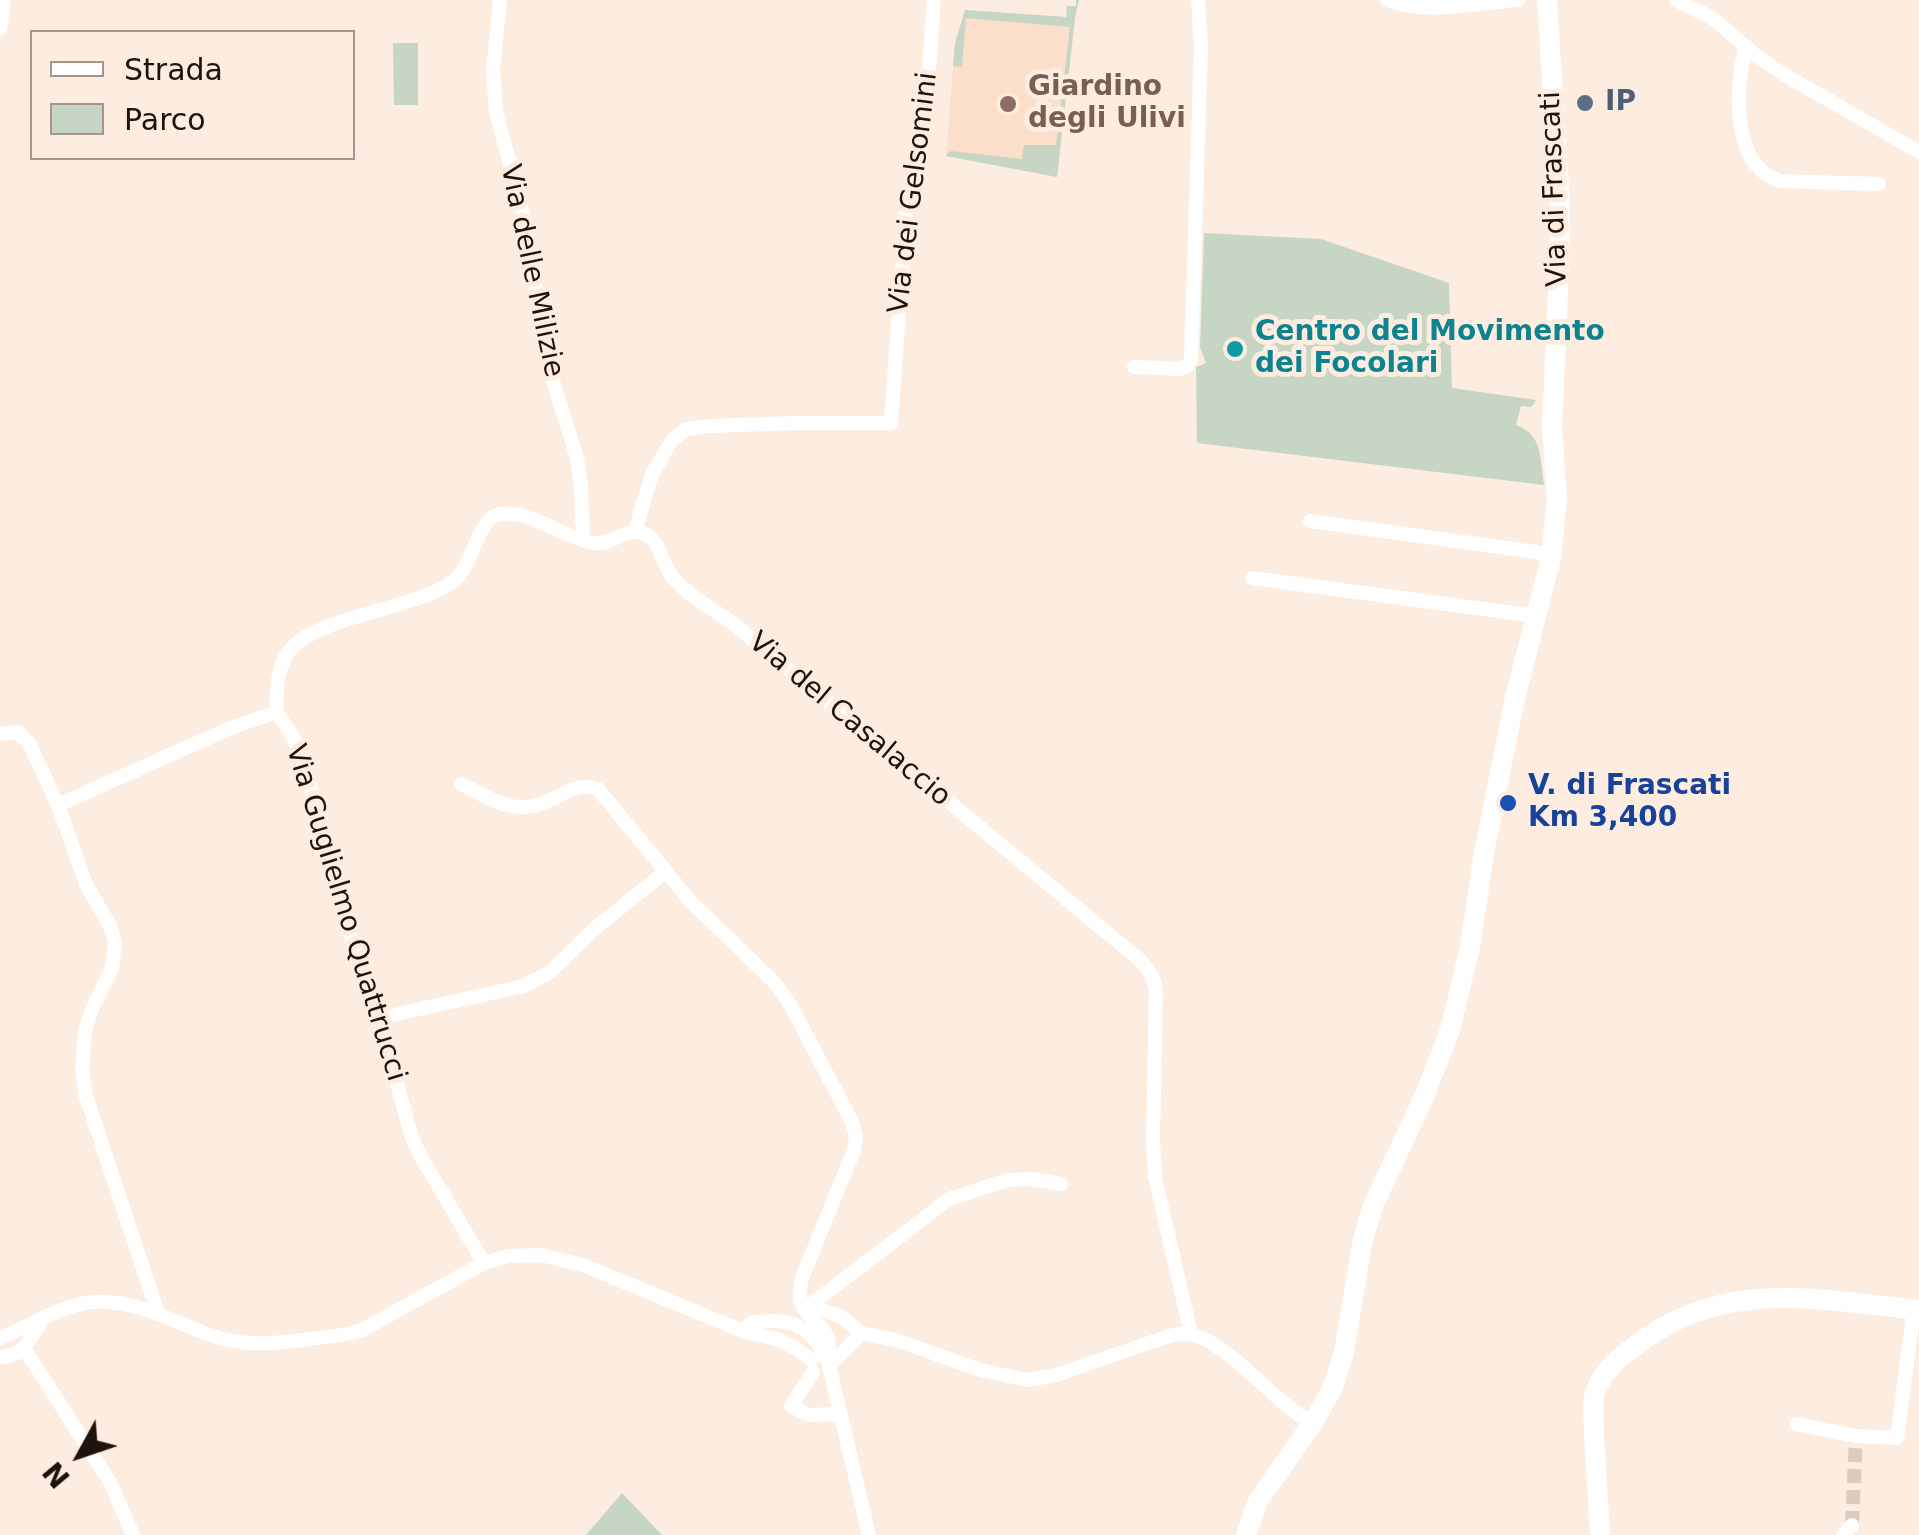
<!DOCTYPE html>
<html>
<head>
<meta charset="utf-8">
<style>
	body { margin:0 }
	#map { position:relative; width:1919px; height:1535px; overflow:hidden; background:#fdece0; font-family:"DejaVu Sans",sans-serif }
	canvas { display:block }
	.legend { position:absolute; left:30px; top:30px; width:325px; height:130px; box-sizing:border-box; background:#fdece0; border:2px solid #a4968c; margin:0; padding:12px 18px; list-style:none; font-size:30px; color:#1e140d }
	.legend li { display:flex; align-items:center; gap:20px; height:50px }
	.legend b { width:50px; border:2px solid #a4968c }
	.north { position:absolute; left:30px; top:1405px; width:100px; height:100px; -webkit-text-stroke:8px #fdece0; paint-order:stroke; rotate:230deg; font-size:28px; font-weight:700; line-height:40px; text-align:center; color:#1e140d }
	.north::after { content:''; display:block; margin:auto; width:35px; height:45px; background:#1e140d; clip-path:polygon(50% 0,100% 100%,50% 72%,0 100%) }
</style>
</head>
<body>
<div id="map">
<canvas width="1919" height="1535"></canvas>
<ul class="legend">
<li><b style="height:12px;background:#fff"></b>Strada</li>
<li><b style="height:28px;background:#c6d5c4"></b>Parco</li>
</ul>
<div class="north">N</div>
</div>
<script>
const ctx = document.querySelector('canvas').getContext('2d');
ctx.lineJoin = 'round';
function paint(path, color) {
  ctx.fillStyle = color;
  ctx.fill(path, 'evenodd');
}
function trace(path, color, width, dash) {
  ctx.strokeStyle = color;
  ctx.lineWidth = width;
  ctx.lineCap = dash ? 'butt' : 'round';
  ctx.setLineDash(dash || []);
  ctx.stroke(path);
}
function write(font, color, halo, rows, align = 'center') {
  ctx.font = font + ' "DejaVu Sans",sans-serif';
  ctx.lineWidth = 10;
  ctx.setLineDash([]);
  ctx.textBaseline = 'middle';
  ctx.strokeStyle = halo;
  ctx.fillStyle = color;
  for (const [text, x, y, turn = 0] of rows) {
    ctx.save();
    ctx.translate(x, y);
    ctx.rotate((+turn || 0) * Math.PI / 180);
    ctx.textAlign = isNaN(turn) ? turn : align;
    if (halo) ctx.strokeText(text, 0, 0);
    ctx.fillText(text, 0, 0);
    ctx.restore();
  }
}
paint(new Path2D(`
	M965,10L1075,18L1057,177L946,156L955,43Z`), '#fbdfca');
paint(new Path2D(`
	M1076,0H1079L1075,18L1057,177L946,156L950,151L1022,159L1024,145H1056L1070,27L966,18L962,67L953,66L955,43L965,10L1066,17L1067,6H1076Z
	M393,43H418V105H394Z
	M1204,233L1321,239L1449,283L1452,388L1536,400L1531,407L1521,406L1516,425C1543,434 1540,460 1544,485L1197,443L1196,367L1206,363L1200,347Z
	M622,1493L662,1535H586Z`), '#c6d5c4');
trace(new Path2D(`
	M1852,1525L1856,1436`), '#dcccc0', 14, [14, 7]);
trace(new Path2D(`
	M500,0L493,70L496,112L530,239L544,352L577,458L581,485L583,540
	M1387,0C1425,15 1478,3 1518,0
	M1676,0L1714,19L1755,55L1785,75L1919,152
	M0,29L4,0
	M1746,46C1735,86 1730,165 1780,181L1879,184
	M1134,367L1180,369L1188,365L1191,359L1201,46L1198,0
	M1310,521L1536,552L1551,558
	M635,531L652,474L672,440L686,429L709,426L796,423H891L906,213L925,122L934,0
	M1252,578L1536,616
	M276,712C277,692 276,670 288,653C312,616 416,610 454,581C473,566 477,518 500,514C530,509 565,539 594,543C612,546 626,526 645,534C661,541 662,565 673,578C689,596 714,610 734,624L1140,960C1149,969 1155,979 1156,992L1153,1140L1155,1177L1191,1334
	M276,712C295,737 307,761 312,793C314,807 312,820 315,834L379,1018L412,1138L421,1157L484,1263
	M0,734L18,732L29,743L58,805L86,884L110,926L115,942L112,968L92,1009L85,1031L82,1071L86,1096L158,1313
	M461,784C480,793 500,807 522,807C549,809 572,778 598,789L691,902L774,982L790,1004L852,1122L856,1136L854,1150L802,1278C801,1286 798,1295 801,1303C811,1326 836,1326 827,1360
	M58,805L228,729L276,712
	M379,1018L524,986L550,972L593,930L666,871
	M809,1306L949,1199L1008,1180L1031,1179L1061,1184
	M809,1306L840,1316L862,1333
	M745,1332L750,1323C786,1317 809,1322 826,1358
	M0,1338C27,1327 64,1304 93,1302C135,1299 172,1321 210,1335C246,1348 280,1343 317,1338C332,1336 348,1335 362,1330L484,1263L509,1256L541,1255L583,1265L745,1332L776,1339L794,1347L812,1360
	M24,1348L110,1482L133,1535
	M0,1357C25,1356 28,1341 41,1322
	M828,1361L869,1535
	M829,1366L862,1333L899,1341L980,1370L1028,1380L1056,1375L1169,1336C1177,1334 1185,1333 1193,1335C1228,1342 1275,1404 1312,1423
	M813,1372L791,1406L809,1415L839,1414
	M1796,1424L1856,1436L1897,1438L1914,1309
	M1843,1535L1852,1525`), '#fff', 14);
trace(new Path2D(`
	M1246,1535L1258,1501L1314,1421L1333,1387L1344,1352L1362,1244L1372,1208L1424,1097L1450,1030L1470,947L1484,853L1515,698L1551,558L1557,500L1552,427L1560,247L1559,190L1547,0
	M1600,1535C1598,1502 1596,1468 1594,1435C1594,1423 1592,1408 1594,1397C1598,1377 1616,1360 1631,1349C1720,1277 1815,1299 1919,1310`), '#fff', 20);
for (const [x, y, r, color] of [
	[1585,103,10,"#5c6f8a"],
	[1008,104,10,"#8d6e63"],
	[1235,349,10,"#0f9aa8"],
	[1508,803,10,"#1a4fb4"]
]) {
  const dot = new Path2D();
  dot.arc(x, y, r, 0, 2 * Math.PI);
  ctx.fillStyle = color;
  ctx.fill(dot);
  trace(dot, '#fdece0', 4);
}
write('bold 28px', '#785e54', '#fdece0', [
	["Giardino",1028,88],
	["degli Ulivi",1028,120]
], 'left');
write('bold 28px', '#4e5e75', '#fdece0', [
	["IP",1605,103]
], 'left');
write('28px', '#1e140d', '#fdece0', [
	["Via di Frascati",1555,189,-92],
	["Via dei Gelsomini",914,193,-83],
	["Via delle Milizie",531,271,78],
	["Via del Casalaccio",849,720,40],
	["Via Guglielmo Quattrucci",345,913,73]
]);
write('bold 28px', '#0d838f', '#fdece0', [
	["Centro del Movimento",1255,333],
	["dei Focolari",1255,365]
], 'left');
write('bold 28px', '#164399', '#fdece0', [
	["V. di Frascati",1528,787],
	["Km 3,400",1528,819]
], 'left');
</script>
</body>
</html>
